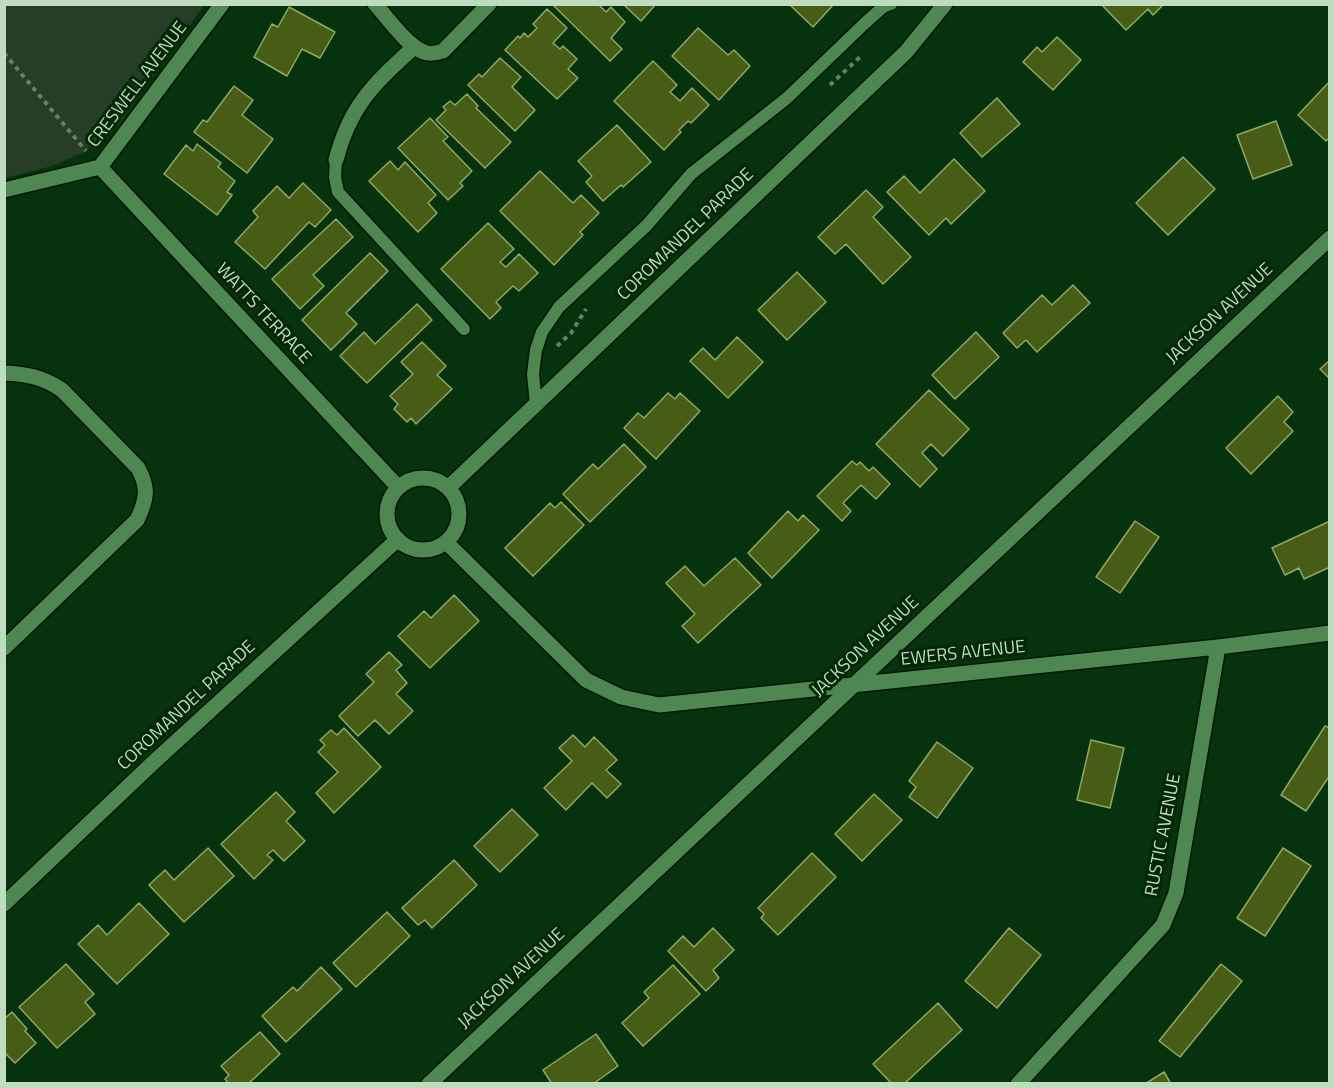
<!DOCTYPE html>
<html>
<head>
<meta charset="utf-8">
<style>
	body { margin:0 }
	#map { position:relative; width:1334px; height:1088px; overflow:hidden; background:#06330d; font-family:"Titillium Web",sans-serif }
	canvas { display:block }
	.frame { position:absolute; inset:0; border:6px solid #bfdcbf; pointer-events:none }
</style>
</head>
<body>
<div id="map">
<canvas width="1334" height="1088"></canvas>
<div class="frame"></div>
</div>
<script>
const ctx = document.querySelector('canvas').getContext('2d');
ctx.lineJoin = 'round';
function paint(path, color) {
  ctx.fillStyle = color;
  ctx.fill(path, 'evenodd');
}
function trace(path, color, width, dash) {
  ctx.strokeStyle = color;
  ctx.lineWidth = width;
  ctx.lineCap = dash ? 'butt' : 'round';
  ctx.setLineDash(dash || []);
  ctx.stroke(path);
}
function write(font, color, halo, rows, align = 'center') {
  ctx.font = font + ' "Titillium Web",sans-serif';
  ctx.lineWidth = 6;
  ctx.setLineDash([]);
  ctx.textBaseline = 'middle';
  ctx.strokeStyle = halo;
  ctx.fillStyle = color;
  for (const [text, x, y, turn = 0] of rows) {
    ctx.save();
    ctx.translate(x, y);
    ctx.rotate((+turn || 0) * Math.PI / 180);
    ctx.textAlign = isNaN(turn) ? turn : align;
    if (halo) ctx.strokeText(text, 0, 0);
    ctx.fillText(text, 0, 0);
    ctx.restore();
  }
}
paint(new Path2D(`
	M4,5L5,4L204,5L120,123L84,152L52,166L5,178Z`), '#263d27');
const building = new Path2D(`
	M552,4H598L606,12L611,7L625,22L611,38L622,49L610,61Z
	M623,4H656L641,21Z
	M789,4H834L813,27Z
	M1101,4H1164L1153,15L1148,9L1126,30Z
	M289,7L335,32L320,58L302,49L287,76L254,57L272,24L278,27Z
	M547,9L567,28L553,43L560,49L563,46L577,59L568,69L578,78L557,99L505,50L518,36L520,38L524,33L528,37L537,28L533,24Z
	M698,28L728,55L734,50L750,66L719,100L672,56Z
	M1057,37L1081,60L1053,90L1023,62L1037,47L1042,52Z
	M500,58L521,77L512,87L535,110L515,131L468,85L479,74L482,77Z
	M653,61L677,85L670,92L680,101L692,88L709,105L691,123L688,121L679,130L681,132L664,150L614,101Z
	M1330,81V137L1326,141L1298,115Z
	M234,86L253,100L242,115L273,139L247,173L194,132L203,120L207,122Z
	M467,94L478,106L476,108L511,142L485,168L436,120L446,110L443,107L450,101L455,105Z
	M997,98L1020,124L982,157L960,133Z
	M430,118L448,137L443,141L472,171L460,183L463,186L448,200L398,148Z
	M1276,121L1292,165L1253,179L1237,135Z
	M617,125L651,162L623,187L621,185L603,201L586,182L592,176L578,161Z
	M197,144L221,163L218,167L235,181L227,192L232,195L217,215L164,174L186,145L193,151Z
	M1183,157L1215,189L1168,235L1136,203Z
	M954,159L985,191L951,224L946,218L929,235L887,192L904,176L920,193Z
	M390,161L398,170L405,162L436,195L428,203L437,213L418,232L369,181Z
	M540,171L573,203L581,195L599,213L580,232L583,235L554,265L500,211Z
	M303,183L331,210L315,227L309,222L265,269L235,242L258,217L253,211L277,186L289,198Z
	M866,190L883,207L873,217L911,257L883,284L846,244L835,254L818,237Z
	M336,219L353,237L313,275L324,286L300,309L272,279Z
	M488,223L514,249L500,262L506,267L519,254L538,273L519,291L513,286L496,302L501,308L490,319L441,269Z
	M370,253L388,271L346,313L357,324L331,350L302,320Z
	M797,272L826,302L787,340L758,310Z
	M1073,285L1090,303L1037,352L1026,340L1017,348L1003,333L1042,295L1052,305Z
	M417,304L432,320L367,383L340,356L364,332L375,344Z
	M976,332L999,357L955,399L932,375Z
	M737,337L763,362L728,398L690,361L703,348L715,360Z
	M422,342L446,366L437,375L452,389L416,424L411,418L407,422L394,409L398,404L390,396L413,374L401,362Z
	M1330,360V379L1320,369Z
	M929,390L969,429L943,456L931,444L922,453L937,469L920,487L876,444Z
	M668,393L675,399L680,393L700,411L656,459L624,428L638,413L644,418Z
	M1278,396L1293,412L1284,422L1293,431L1251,474L1226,448Z
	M624,444L646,467L590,522L563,494L593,464L598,469Z
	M852,461L857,465L860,462L869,471L873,467L890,484L876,499L861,485L843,503L851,511L842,521L817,496Z
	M561,502L584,525L533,576L505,548L550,503L555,508Z
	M788,511L798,521L803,515L819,530L772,578L748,553Z
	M1135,521L1159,537L1120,593L1096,577Z
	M1330,521V567L1304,579L1299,568L1285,575L1272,548Z
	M735,558L761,585L698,643L682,626L695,614L666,583L685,566L704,586Z
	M454,595L479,621L430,668L398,636L424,611L431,618Z
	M389,652L402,665L396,670L407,683L396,694L413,711L389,734L375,720L358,736L339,716L374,682L366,674Z
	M1325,726L1330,728V775L1306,811L1281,795Z
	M344,728L381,767L334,813L316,793L338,772L318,752L325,745L320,740L331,730L337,735Z
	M573,735L585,747L594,737L617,760L606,770L621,784L607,798L592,783L566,810L544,788L572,761L559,748Z
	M1091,740L1124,748L1110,808L1077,800Z
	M937,742L973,768L937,818L909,797L916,787L909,781Z
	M276,792L295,812L286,821L305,841L284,861L273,850L267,855L273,860L254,879L221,844Z
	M874,794L902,820L862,861L835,834Z
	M512,809L538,835L500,872L474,846Z
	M208,848L234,876L184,922L149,885L165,870L174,880Z
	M1283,848L1311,866L1265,936L1237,918Z
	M812,853L836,877L778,935L761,918L764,914L758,908Z
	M454,860L477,885L432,928L425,920L418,925L402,908Z
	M139,903L169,934L117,984L78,944L98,925L107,935Z
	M387,912L410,936L356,987L333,963Z
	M713,928L734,950L713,970L719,978L706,991L668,951L683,936L694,947Z
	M1009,928L1041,955L997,1008L965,981Z
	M66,964L94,994L85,1002L95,1014L57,1048L19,1007Z
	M1221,964L1242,981L1180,1057L1159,1041Z
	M673,965L700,994L643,1046L622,1023L649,998L644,992Z
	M321,967L342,989L286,1042L262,1016L293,987L297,991Z
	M938,1003L962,1030L904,1084H892L873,1064Z
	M12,1012L27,1029L25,1031L36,1043L15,1063L4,1052V1019Z
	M260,1032L280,1054L248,1084H229L225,1079L229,1075L221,1066Z
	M596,1034L618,1066L593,1084H552L543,1070Z
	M1164,1072L1171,1084H1145Z`);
paint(building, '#475d15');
trace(building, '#8fa862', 1.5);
const lane = new Path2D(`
	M336,160L335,177L338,192L464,329
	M536,404L533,374L536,350L542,332L559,307L647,225L691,174L787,98L864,24L883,7L891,4`);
const street = new Path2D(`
	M375,4C387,17 408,47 424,52C430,55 437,53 443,51L489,4
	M336,160C350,105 374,84 414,47
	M100,167L398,487
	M4,190L100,167L222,4
	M4,373C27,374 43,377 62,390L138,468C149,488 147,499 137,520L4,648
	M387 514a36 36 0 1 1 72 0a36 36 0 1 1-72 0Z
	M448,488L906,52L945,4
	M446,542L586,680L621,697L659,705L1218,647L1330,633
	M4,904L156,760L398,539
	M429,1084L1330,238
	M1018,1084L1163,925L1176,893L1218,647`);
trace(lane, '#001801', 15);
trace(street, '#001801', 18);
trace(new Path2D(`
	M4,53L86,151
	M830,85L860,57
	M557,346L571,333L586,309`), '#608563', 4, [4.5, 4.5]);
trace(lane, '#4f8752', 12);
trace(street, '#4f8752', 15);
write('18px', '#bfdcbf', '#002903', [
	["CRESWELL AVENUE",138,85,-53],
	["COROMANDEL PARADE",686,235,-44],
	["WATTS TERRACE",263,314,47],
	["JACKSON AVENUE",1220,314,-43],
	["JACKSON AVENUE",866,647,-43],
	["EWERS AVENUE",963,654,-6],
	["COROMANDEL PARADE",187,706,-43],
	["RUSTIC AVENUE",1164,835,-79],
	["JACKSON AVENUE",512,979,-43]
]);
</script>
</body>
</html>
